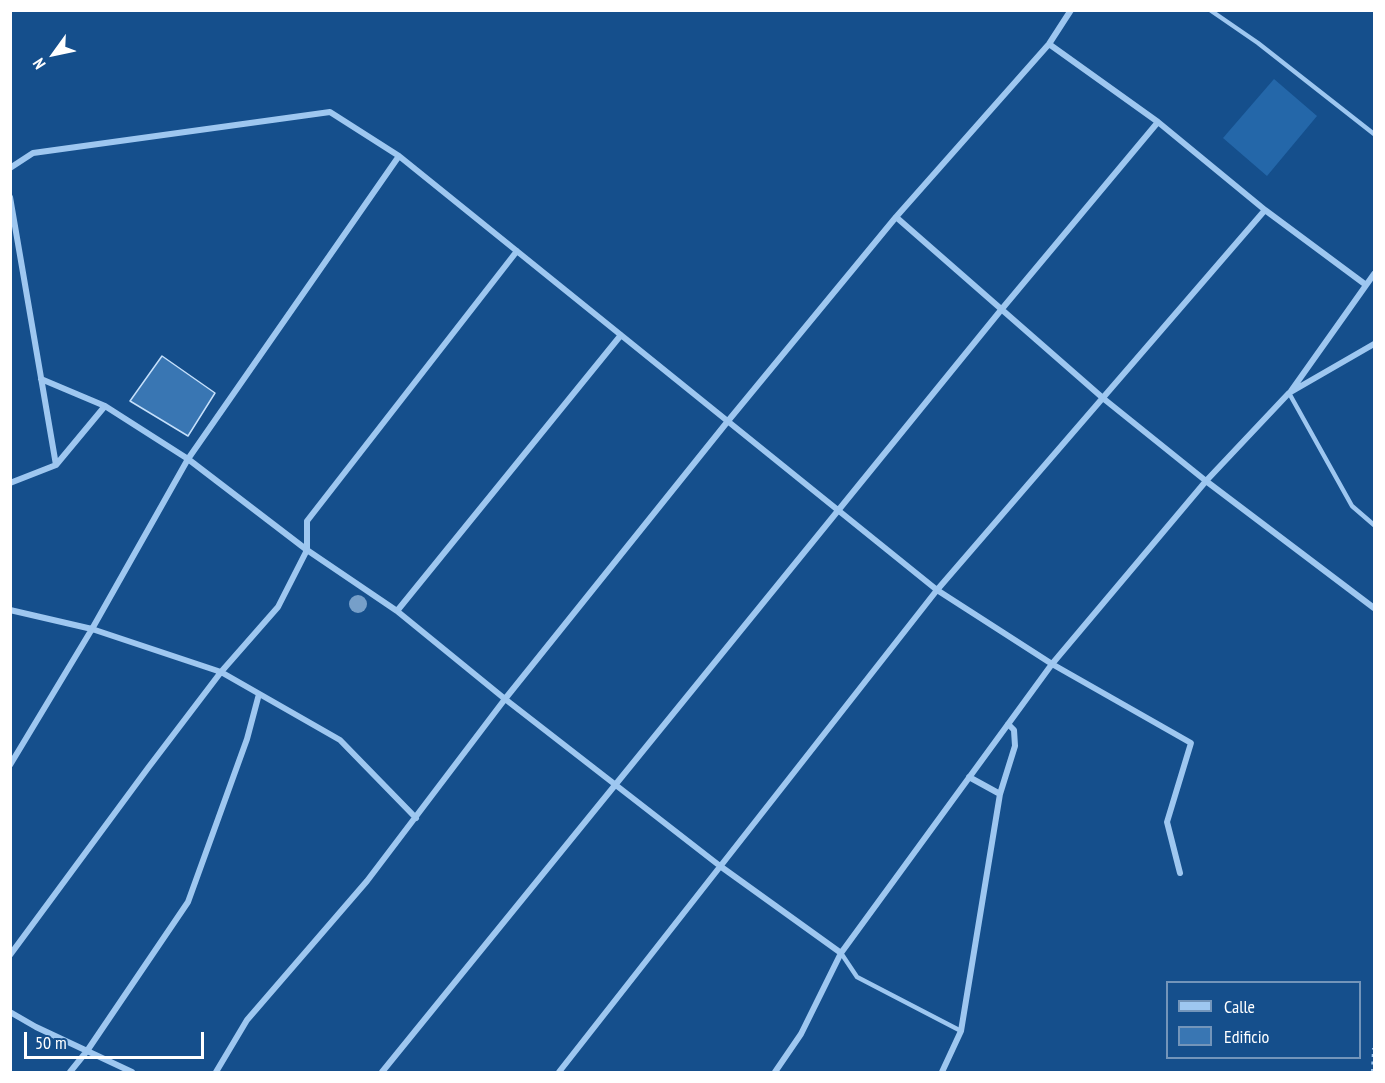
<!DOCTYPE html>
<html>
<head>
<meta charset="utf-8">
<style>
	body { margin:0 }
	#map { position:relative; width:1385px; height:1083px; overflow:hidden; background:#154f8c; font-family:"PT Sans Narrow",sans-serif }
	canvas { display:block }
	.frame { position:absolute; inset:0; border:12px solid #fff; pointer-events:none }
	.legend { position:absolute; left:1166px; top:981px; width:195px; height:78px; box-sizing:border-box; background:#154f8c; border:2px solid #7395ba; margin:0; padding:8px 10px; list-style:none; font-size:18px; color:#fff }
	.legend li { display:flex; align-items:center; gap:12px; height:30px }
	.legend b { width:30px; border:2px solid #7395ba }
	.north { position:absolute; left:24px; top:24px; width:60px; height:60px; -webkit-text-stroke:4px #154f8c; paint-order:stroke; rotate:237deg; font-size:16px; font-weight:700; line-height:24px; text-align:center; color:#fff }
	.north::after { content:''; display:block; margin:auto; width:21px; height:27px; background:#fff; clip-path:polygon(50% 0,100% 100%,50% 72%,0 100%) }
	.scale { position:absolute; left:24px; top:1032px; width:180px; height:27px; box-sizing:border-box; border:3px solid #fff; border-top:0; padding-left:8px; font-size:18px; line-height:21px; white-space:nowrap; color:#fff; -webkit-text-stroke:4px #154f8c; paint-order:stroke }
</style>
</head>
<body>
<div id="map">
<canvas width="1385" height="1083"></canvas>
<div class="frame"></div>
<ul class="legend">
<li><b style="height:8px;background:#9ec7f0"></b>Calle</li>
<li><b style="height:16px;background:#3976b3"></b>Edificio</li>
</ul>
<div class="north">N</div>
<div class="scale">50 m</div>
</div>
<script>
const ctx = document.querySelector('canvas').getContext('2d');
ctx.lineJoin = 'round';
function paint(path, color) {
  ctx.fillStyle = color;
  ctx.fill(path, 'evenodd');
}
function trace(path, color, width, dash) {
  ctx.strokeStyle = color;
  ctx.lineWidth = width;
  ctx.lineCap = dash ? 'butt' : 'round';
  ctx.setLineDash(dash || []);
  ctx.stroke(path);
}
paint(new Path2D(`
	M1274,79L1317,116L1267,176L1223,138Z`), '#2467a9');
const building = new Path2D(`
	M162,356L215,393L188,436L130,401Z`);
paint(building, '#3976b3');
trace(building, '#c5e0fb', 1.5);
trace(new Path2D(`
	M1373,1072L1374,1048`), '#9ec7f0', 4, [3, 4.5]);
trace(new Path2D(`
	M1210,10L1258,43L1374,134
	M1289,393L1352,506L1374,525
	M841,953L857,977L961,1031`), '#9ec7f0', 4.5);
trace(new Path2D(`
	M1049,44L1158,122L1265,210L1366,285
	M10,168L33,153L330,112L399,156L937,590L1052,664L1191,743L1167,822L1180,873
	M10,197L56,465
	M896,217L1104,399L1206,481L1374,608
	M41,379L105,406L188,459L307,550L397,611L505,699L720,866L841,953
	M1291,391L1374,274
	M10,483L56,465L105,406
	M10,610L92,629L221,672L340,740L416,818
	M397,611L621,335
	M10,765L92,629L188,459L399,156
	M969,777L1000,794
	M10,955L148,768L221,672L278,607L307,550V521L517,251
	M10,1012L36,1027L132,1072
	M70,1072L87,1051L188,902L247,739L259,694
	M216,1072L247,1020L367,881L505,699L728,421L896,217L1049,44L1071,10
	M382,1072L1001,310L1158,122
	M559,1072L937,590L1265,210
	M775,1072L801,1034L841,953L1052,664L1206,481L1289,393L1374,344
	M942,1072L961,1031L1000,794L1015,746L1014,730L1008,724`), '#9ec7f0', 6);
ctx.fillStyle = '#769fc9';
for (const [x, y] of [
	[358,604]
]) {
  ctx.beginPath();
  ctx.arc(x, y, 9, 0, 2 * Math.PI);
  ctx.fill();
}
</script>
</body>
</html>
